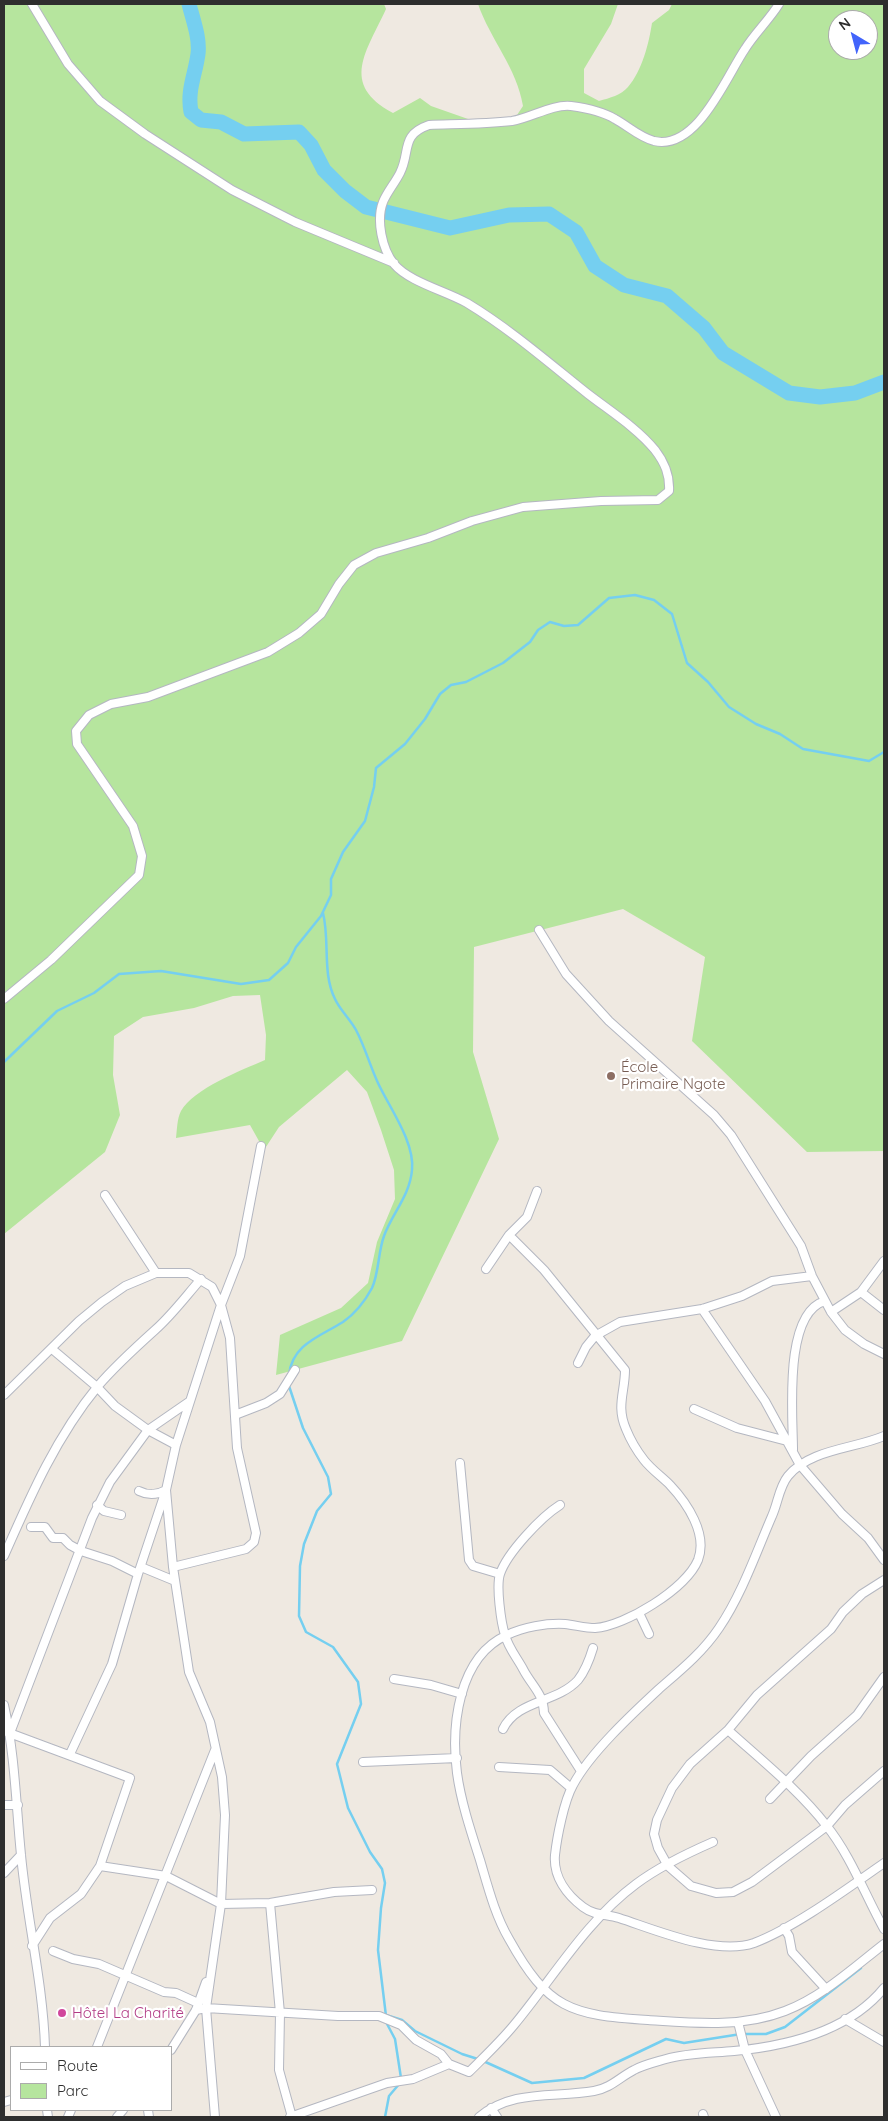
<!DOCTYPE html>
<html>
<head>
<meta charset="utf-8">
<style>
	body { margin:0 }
	#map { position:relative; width:888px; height:2121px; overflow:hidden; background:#efe9e1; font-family:Quicksand,sans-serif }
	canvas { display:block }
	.frame { position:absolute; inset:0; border:5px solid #2e2e2e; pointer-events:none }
	.legend { position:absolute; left:10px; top:2046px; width:162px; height:65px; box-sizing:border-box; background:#fff; border:1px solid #ababab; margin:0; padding:6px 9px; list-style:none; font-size:15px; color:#2e2e2e }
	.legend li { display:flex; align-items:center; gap:10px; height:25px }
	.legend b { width:25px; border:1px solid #ababab }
	.north { position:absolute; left:828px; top:10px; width:50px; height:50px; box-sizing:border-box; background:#fff; border:1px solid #ababab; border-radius:50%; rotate:323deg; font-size:14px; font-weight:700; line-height:20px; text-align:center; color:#2e2e2e }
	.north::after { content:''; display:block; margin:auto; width:18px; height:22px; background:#4264fb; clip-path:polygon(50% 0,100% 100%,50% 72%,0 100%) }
</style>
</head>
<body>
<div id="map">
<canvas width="888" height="2121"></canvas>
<div class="frame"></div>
<ul class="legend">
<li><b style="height:6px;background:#fff"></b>Route</li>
<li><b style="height:14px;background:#b6e59e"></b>Parc</li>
</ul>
<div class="north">N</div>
</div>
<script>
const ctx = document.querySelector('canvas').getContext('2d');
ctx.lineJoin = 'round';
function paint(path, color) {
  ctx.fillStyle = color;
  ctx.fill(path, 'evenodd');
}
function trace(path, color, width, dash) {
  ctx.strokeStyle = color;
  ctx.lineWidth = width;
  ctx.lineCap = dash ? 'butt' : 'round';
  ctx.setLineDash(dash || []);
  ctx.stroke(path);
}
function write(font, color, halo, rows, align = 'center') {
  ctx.font = font + ' Quicksand,sans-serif';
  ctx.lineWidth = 4.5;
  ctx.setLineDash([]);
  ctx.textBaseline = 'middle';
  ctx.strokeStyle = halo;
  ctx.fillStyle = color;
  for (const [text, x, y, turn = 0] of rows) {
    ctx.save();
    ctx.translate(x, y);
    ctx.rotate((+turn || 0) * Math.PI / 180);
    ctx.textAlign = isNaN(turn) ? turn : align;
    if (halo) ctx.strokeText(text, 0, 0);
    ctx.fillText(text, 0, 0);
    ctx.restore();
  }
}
paint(new Path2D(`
	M4,4H384L386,9C367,51 339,84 393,113L420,98L431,106L488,126L515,118L523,106C517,68 490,39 478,4H618L611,24L584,69V93L599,101C610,98 621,95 628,87C642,71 649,43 652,23L669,10L672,4H884V1151L807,1152L692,1041L705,957L623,909L474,947L473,1052L499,1139L402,1341L276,1375L280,1335L341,1308L368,1283L377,1242L395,1199L394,1170L381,1130L367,1092L347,1070L279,1127L264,1150L250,1125L176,1138C177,1131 177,1118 181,1111C193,1089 242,1070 265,1060L266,1035L260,995L233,996L194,1008L143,1017L114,1036L113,1075L120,1115L105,1152L4,1234ZM838,20H868V50H838Z`), '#b6e59e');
trace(new Path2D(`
	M4,1062L57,1011L94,993L119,974L161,971L241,984L269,980L288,963L296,947L321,916L331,895V879L343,852L365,821L374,787L376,768L405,744L425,719L440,694L451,685L466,682L503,663L530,642L538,630L550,622L564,626L578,625L609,598L635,595L654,600L672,614L687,663L708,682L729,707L756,724L780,734L803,749L869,761L884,752
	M289,1375C292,1344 321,1336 343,1322C356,1313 365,1301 372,1288C379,1273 378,1252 384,1236C392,1214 410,1195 412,1170C415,1142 389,1107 378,1083C370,1066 365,1047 356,1030C350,1019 340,1010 335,999C322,973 330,941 323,913
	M288,1383L303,1428L328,1477L331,1494L317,1511L304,1544L300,1566L299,1616L306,1632L333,1647L358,1682L361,1704L337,1764L348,1808L370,1852L382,1869L385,1883L381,1908L378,1950L386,2016
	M386,2015L402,2020L415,2031L462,2054L481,2060L532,2083L584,2078L666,2039L684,2043L741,2034H766L785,2027L861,1968
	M386,2022L395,2039L401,2078
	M385,2117L389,2096L400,2083`), '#75cff0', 2.5);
trace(new Path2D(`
	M189,4C193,20 200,38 198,54C195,76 187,90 191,112L201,120L221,122L244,134L299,132L311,145L324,170L345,191L366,207L450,228L509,215L549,214L576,232L595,266L624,285L667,296L704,328L723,353L789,393L820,397L855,393L884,382`), '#75cff0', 15);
const minor = new Path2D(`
	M32,4L68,64L100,101L145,134L232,190L295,222L394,263
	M539,930L566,974L609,1021L714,1115L731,1135L801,1246L812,1276L831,1312L845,1330L864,1344L884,1354
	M4,999L51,960L139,875L142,856L133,826L77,744L76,731L89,715L111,704L148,697L268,652L299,633L321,614L339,584L354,565L376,553L428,538L472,521L523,507L601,501L658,500L669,491C670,475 665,463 655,450C637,428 610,411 588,394C549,363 510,329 467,303C446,291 409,282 394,264C382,249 376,220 383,202C387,192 395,183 400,173C411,151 400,135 429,125C456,124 485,124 512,121C531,118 552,104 571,106C586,108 602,111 615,119C628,126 639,137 654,141C697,151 726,77 745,49C755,33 769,20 779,4
	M105,1195L156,1273
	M509,1235L544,1270L625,1370C625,1392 616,1406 626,1429C630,1439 637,1451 644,1460C651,1469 662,1477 670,1485C687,1503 708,1534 698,1560C686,1589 625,1626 595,1628C585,1628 575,1625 565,1624C546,1623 524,1627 507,1635C458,1657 451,1726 457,1773C461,1802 471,1832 480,1860C488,1887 495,1915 509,1939C548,2009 570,2015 648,2020C694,2023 741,2028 785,2011C822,1997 853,1968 884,1944
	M486,1269L509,1235L527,1217L537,1191
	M861,1292L884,1310
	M702,1309L765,1401L800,1465L842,1514L868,1538L884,1560
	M831,1312L861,1292L884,1261
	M52,1349L97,1387L115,1406L148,1430L176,1445
	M578,1363L586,1347L595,1336L620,1322L702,1309L742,1296L772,1281L812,1276
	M4,1395L79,1321L102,1302L125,1286L156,1273H189L212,1287L221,1305L176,1445L166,1490L173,1567L189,1672L210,1722L222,1777L225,1815L221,1904L206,2008L215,2117
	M694,1409L737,1428L787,1441
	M235,1415L266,1403L280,1394L295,1370
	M884,1436C854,1449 810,1449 788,1476C779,1487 778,1503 772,1516C756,1553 742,1594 719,1628C703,1652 681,1670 659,1689C632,1714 590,1753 573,1785C564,1801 557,1837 555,1855C553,1877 567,1895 583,1907C595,1916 607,1914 619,1918C656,1930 716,1956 754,1943C794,1928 848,1888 884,1863
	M793,1450C793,1415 783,1313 825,1301
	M460,1463L469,1560L473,1566L500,1574
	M97,1505L104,1511L121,1515
	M560,1505C541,1517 507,1553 500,1574C496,1586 501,1623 505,1635C508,1647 517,1658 523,1669C531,1685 544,1694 544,1713L581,1771
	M31,1527H45L53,1538H63L70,1545L81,1551L112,1561L138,1574
	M4,1556C30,1497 56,1437 98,1386C115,1366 135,1348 155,1330C172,1315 186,1296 201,1279
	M141,1567L175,1581
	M173,1567L246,1549L254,1542L256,1533L237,1448L230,1338L221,1305L240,1256L261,1146
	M884,1580L862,1594L843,1612L831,1629L757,1695L728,1730L690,1764L672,1788L657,1820L654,1834L658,1848L668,1866L691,1886L716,1893L733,1892L752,1882L827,1826L845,1805L884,1771
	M639,1613L649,1634
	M394,1679L431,1685L462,1694
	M4,1705C15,1755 16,1805 21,1855C27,1920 43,1983 45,2047
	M503,1729C517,1700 557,1703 578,1680C585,1671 590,1658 593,1648
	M728,1730C761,1760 799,1790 826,1825C851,1856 865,1895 884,1929
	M4,1731L130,1778L100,1866L81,1894L50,1918L32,1946
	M10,1733L92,1518L110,1482L148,1430L190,1401
	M70,1754L112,1664L138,1574L166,1490C157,1495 149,1496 139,1491
	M363,1762L457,1758
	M499,1767L550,1770L571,1788
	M770,1799L811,1756L857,1715L884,1677
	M4,1805H18
	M100,1866L166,1876L221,1904L270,1903L334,1892L372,1890
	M4,1873L21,1855
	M270,1903L280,2013L279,2070L292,2117
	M784,1928L789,1936L792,1952L826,1989
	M53,1951L73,1959L99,1964L164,1992L176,1993L198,2003
	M196,2010L206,2008L338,2016H379L401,2025L416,2040L441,2054L449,2064
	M845,2019L884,2042
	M738,2022L745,2050L776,2117
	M97,2047L215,1750
	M171,2050L196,2010L206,1982
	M4,2102L11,2100
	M491,2108L497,2117
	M47,2110L48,2117
	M148,2110L149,2117
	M703,2114L704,2117
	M68,2117L71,2110
	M117,2117L123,2110
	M290,2117L387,2083L413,2079L449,2064L469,2072C484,2057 500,2042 514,2025C553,1978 586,1921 636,1884C656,1869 690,1852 713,1842
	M479,2117C513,2089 553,2098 594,2091C611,2088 620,2077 634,2070C643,2065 656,2062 666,2059C687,2053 712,2053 734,2051C787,2046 849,2031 884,1988`);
trace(minor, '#b4b7c1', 10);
trace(minor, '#fff', 8);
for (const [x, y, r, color] of [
	[611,1076,5,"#8d6e63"],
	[62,2013,5,"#d1479c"]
]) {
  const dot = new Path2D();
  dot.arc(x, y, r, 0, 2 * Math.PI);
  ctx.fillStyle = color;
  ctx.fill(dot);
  trace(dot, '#fff', 2);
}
write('15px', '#785e54', '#fff', [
	["École",621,1067],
	["Primaire Ngote",621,1084]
], 'left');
write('15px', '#b23c85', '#fff', [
	["Hôtel La Charité",72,2013]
], 'left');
</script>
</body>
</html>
